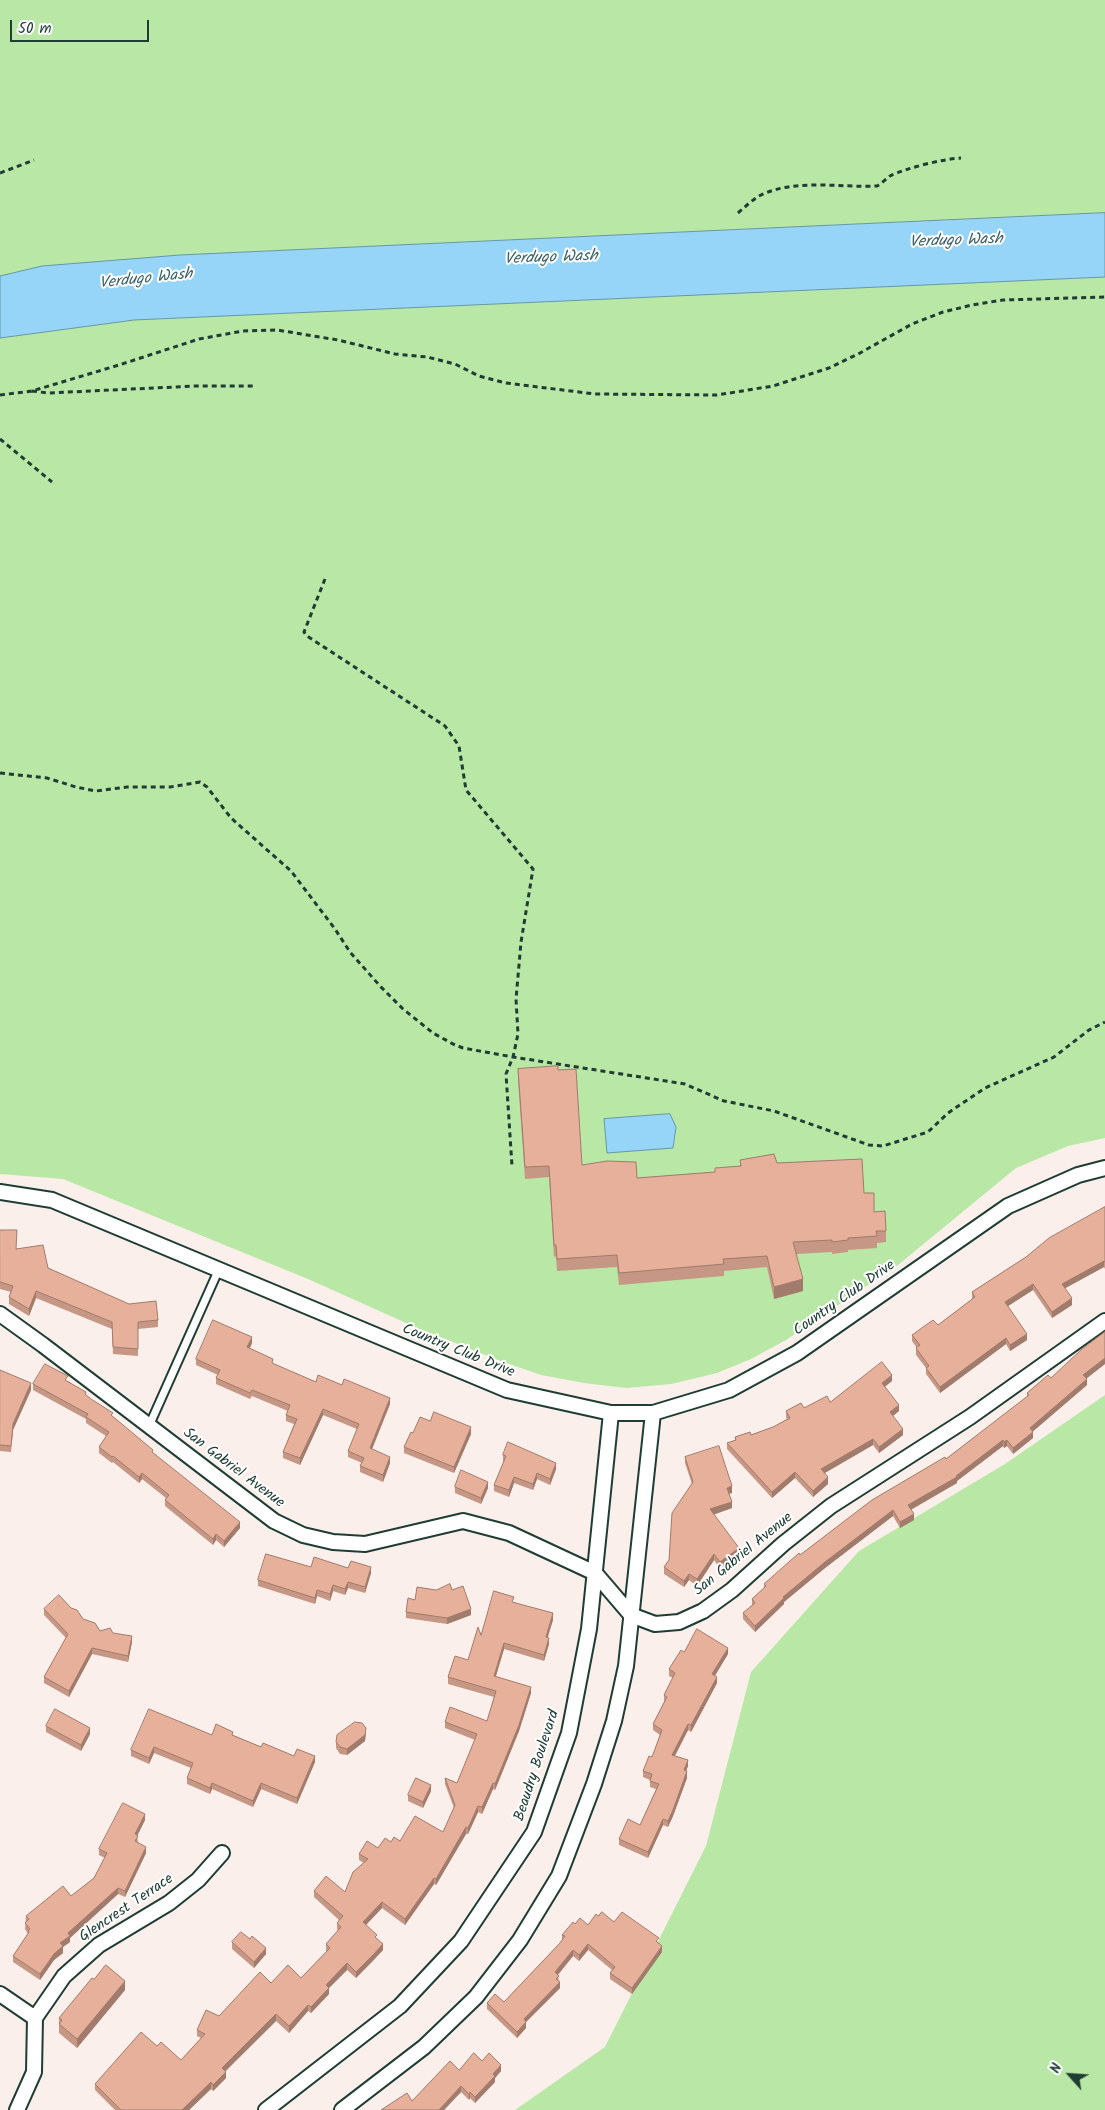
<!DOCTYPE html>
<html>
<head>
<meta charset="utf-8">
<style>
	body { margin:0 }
	#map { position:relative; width:1105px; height:2110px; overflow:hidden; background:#faefeb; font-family:Kalam,sans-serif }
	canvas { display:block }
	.north { position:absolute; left:1045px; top:2050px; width:50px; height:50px; -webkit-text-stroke:4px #fff; paint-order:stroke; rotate:296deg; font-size:14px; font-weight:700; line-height:20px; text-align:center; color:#1f3d34 }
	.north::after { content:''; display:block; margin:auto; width:18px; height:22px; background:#1f3d34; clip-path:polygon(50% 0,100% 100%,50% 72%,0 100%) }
	.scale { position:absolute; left:10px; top:20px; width:139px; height:22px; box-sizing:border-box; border:2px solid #1f3d34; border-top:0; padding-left:6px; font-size:15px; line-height:18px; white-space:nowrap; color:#1f3d34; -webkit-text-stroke:4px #fff; paint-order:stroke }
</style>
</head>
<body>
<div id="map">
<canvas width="1105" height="2110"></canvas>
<div class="north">N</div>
<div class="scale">50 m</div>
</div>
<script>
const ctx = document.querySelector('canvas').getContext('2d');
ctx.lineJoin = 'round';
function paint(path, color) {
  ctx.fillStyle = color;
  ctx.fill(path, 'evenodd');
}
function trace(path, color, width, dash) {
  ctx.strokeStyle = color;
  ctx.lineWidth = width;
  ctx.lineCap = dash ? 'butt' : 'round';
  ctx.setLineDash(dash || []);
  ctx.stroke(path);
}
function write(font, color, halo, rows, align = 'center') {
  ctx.font = font + ' Kalam,sans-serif';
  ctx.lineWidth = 4;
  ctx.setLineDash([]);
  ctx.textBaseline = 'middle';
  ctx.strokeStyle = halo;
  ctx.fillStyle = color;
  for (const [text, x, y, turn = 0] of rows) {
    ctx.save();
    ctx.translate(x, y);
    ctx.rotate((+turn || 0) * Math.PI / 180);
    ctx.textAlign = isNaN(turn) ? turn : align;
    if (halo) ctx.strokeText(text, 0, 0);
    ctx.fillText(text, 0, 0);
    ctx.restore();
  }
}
paint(new Path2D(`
	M0,0H1105V1138L1068,1146L1016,1168L898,1265L786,1340L751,1359L717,1373L671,1384L626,1388L584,1383L541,1375L498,1360L415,1327L308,1279L63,1179L0,1174Z
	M1105,1395V2110H515L605,2047L706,1846L751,1672L859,1551L1005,1464Z`), '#b9e7a5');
const water = new Path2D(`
	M1105,213V277L134,320L0,338V276L42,266L180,255Z
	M670,1114L676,1127L673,1148L607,1153L604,1119Z`);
paint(water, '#96d5f7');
trace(water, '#6698a9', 1);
const service = new Path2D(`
	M149,1426L219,1269`);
const minor = new Path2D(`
	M0,1192L52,1200L507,1390L611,1413H653L729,1390L797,1353L1008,1206L1078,1175L1105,1168
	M0,1314L43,1345L274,1521L303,1535L333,1542L365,1544L463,1521L509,1533L595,1573L631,1615L655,1624L679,1622L703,1611L732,1590L783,1544L831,1506L970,1417L1105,1321
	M0,1994L35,2018
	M35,2018L64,1976L99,1945L169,1903L198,1880L222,1853
	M17,2110L34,2072L35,2018
	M266,2110L400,2006L461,1941L534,1832L569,1733L589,1629L611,1413
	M342,2110L424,2047L476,1997L520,1940L559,1876L594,1784L614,1721L626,1666L653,1413`);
trace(service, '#1f3d34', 11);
trace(minor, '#1f3d34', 18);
trace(new Path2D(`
	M0,173L34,160
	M738,213C745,207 752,200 759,196C794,178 840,188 877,186C882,183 886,179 890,176C906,168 943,159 961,158
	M32,391L48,393L196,386H254
	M0,395L32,391L119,365L199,339L243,331L277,330L338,340L395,354L427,357L455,364L479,376L506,383L595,394L717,395L773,386L829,368L860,353L912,324L943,312L972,305L1003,300L1105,297
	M0,439L52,482
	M325,579L304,632L307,636L445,726L459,746L466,790L533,869L521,942L516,999L518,1034L513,1057L506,1074L512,1166
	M0,773L47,778L76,787L96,791L127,787H170L200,782L207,787L231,818L291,871L335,929L350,952L380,986L403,1009L433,1033L453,1044L463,1048L513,1057L685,1084L724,1101L774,1111L869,1145L883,1146L928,1132L948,1113L985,1088L1054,1057L1089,1030L1105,1022`), '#1f3d34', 3, [5, 4]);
trace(service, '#fff', 7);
trace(minor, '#fff', 14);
paint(new Path2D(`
	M518,1069L558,1070L582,1165L637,1178L715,1172L740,1166V1160L777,1163L864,1193L886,1231V1242L877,1243V1248L848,1250V1252L832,1254V1252L796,1254L803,1291L774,1299L767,1267L724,1271V1276L619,1285L617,1267L557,1271L556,1256L554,1257L549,1177L525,1179L518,1080Z
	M1105,1207V1269L1104,1267L1065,1288L1072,1305L1052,1318L1033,1290L1008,1306L1027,1340L1010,1351L1006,1344L940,1393L926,1374V1368L916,1355V1348H917L912,1341V1335L938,1325L972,1299V1292Z
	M0,1230L17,1249L48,1268L158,1320V1327L138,1329V1356L113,1354L112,1329L36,1298L29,1316L9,1304V1297L11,1292L0,1289Z
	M252,1343L250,1348L273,1364L316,1382L390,1404L372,1449L390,1463L383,1482L360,1472V1466L362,1463L348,1457V1451L357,1429L323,1415L300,1465L283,1458V1452L294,1424L286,1421V1415L288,1411L252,1396L250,1399L216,1384V1378L218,1375L196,1365V1359Z
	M1105,1364L1086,1379L1087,1385L1033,1431V1438L1013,1454L1007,1446L1004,1448L1003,1446L957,1481V1483L911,1510L914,1520L900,1528L893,1516L825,1568L784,1602V1604L755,1632L743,1619V1613L752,1605V1599L764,1588V1584L800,1555L946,1459L1027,1397V1393L1051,1378Z
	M0,1370L31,1390L13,1430L11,1452L0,1451Z
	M68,1381L86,1395L240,1528L224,1547L216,1540L213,1545L165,1506V1500L166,1498L142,1479L139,1483L113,1462L112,1463L99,1453V1447L106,1436L86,1423V1419L33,1390V1384Z
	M892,1381L885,1386L899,1411L893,1416L903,1435L879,1453L873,1445L825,1473L828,1484L813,1497L795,1478L772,1498L727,1449V1443L735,1440V1437L751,1435L773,1427L787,1419L786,1417V1411L830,1402Z
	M430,1421L471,1434L454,1473L404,1453V1447L413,1433Z
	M503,1455L556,1469L550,1485L537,1479L533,1490L514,1483L509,1497L494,1491V1485L504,1461H503Z
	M685,1457L732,1493L729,1494L732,1508L714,1514L739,1554L720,1569L714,1560L697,1586L689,1580L684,1587L664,1574V1567L669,1560L692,1484L685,1463Z
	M455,1487L488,1488L481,1504L455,1493Z
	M311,1567L348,1568L371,1573L365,1593L348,1588L345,1595L333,1591L330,1601L317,1596L315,1604L258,1586V1580Z
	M436,1590H452L471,1615L447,1624L406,1618V1612L415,1600Z
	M514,1602L553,1620L547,1637L549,1644L544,1661L504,1649L496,1676L531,1693L519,1731L495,1790L493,1789L482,1814L478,1812L468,1834H466L436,1885L434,1884L405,1925L382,1908L366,1925L377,1939L383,1950L373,1961L356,1978L347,1970L329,1988V1994L311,2013L308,2011L289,2033L276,2021L226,2071V2078L213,2091L211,2089L189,2110H115L95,2090V2084L157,2046L181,2060L201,2038L197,2036V2030L271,1983L301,1978L327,1951H326V1944L338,1931L337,1929V1923L339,1920L314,1897V1891L345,1892L364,1863L359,1860V1854L378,1848L391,1842L443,1832L454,1808L445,1784V1778L457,1783L475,1740L445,1728V1722L487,1721L494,1697L448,1684V1677L468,1660L481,1635Z
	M71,1608L83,1619L100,1631L113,1633L132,1642L128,1662L92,1654L69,1697L44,1683V1677L66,1638L44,1615V1609Z
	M684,1652L728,1654L715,1676L717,1683L691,1732L688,1730L675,1756L688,1766L686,1771L687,1778L673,1816L668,1827L663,1825L648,1858L619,1845V1839L640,1825L656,1789L650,1787V1780L643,1777V1771L652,1757L660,1735L653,1730V1724L664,1702V1695L673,1678L669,1676V1669Z
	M46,1726L90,1734L81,1751L46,1732Z
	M366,1734L365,1741L347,1755L340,1754L336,1748V1742Z
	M212,1735H233L261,1747L315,1762L297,1804L261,1789L253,1807L212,1789L210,1794L187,1784V1778L191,1768L154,1753L149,1764L131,1756V1750Z
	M431,1791L423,1808L408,1801V1795Z
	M145,1820L137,1836L138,1842L146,1853L125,1897L118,1894L70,1938V1942L63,1947V1953L54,1960L40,1980L13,1962V1956L28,1934L25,1929L26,1916L71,1896L94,1878L105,1858L99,1855V1849Z
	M598,1916L614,1922L659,1943L662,1952L632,1994L610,1979V1973L612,1970L588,1950L579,1961L573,1956L558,1975L560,1988L526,2022V2028L517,2038L487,2009V2003L504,2002L560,1943L562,1940V1935L575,1924L588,1925Z
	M232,1942L266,1954L254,1968L232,1949Z
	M94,1979L125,1990L77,2048L59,2033V2018Z
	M482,2061L501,2071L495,2078V2082L475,2103L470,2098L469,2100L461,2092L444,2110H381L412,2101L459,2070Z`), '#c69784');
paint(new Path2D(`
	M1104,1261V1267L1062,1290V1284Z
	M803,1279V1291L774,1299V1287Z
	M1033,1284V1290L1005,1308V1302Z
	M36,1291V1298L29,1316V1309Z
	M1072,1298V1305L1052,1318V1312Z
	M1027,1334V1340L1010,1351V1345Z
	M252,1337V1343L247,1353V1347Z
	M1006,1338V1344L940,1393V1387Z
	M1105,1358V1364L1083,1381V1375Z
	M892,1375V1381L882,1389V1383Z
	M1087,1379V1385L1030,1434V1428Z
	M31,1383V1390L13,1430L11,1452L13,1424Z
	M390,1398V1404L370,1454V1448Z
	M899,1405V1411L890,1418V1412Z
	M323,1409V1415L300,1465V1458Z
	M471,1427V1434L454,1473V1467Z
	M903,1429V1435L879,1453V1447Z
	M1033,1432V1438L1013,1454V1448Z
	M873,1439V1445L821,1475V1469Z
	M1003,1440V1446L957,1481V1483L908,1511V1505L956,1476Z
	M1007,1440V1446L1004,1448V1442Z
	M390,1457V1463L383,1482V1475Z
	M556,1463V1469L550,1485V1479Z
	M795,1472V1478L772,1498V1492Z
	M142,1473V1479L139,1483V1477Z
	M537,1473V1479L533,1490V1484Z
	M514,1477V1483L509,1497V1490Z
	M828,1477V1484L813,1497V1491Z
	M488,1482V1488L481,1504V1498Z
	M732,1486V1493L727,1494V1488Z
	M732,1502V1508L710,1516V1509Z
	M893,1510V1516L825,1568L784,1602V1604L755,1632V1626L783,1597L825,1562Z
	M914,1514V1520L900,1528V1522Z
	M240,1522V1528L224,1547V1541Z
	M216,1534V1540L213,1545V1539Z
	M739,1548V1554L720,1569V1562Z
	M714,1554V1560L697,1586V1579Z
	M371,1567V1573L365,1593V1587Z
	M689,1574V1580L684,1587V1581Z
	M348,1582V1588L345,1595V1589Z
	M333,1585V1591L330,1601V1594Z
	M317,1590V1596L315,1604V1598Z
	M471,1609V1615L447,1624V1618Z
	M553,1613V1620L546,1643V1637Z
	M132,1636V1642L128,1662V1656Z
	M549,1638V1644L544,1661V1655Z
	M504,1643V1649L494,1682V1676Z
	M92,1648V1654L69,1697V1691Z
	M728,1648V1654L712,1680V1674Z
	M717,1677V1683L691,1732V1725Z
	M531,1687V1693L519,1731L495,1790V1784Z
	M688,1724V1730L672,1761V1755Z
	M90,1728V1734L81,1751V1745Z
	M366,1728L365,1741L347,1755V1749Z
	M154,1747V1753L149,1764V1758Z
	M315,1756V1762L297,1804V1798Z
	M688,1760V1766L684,1776V1770Z
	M687,1771V1778L673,1816L668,1827V1821Z
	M212,1783V1789L210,1794V1788Z
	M261,1783V1789L253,1807V1801Z
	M493,1783V1789L482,1814V1807Z
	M431,1785V1791L423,1808V1802Z
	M478,1806V1812L468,1834V1828Z
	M145,1814V1820L135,1840V1834Z
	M663,1819V1825L648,1858V1852Z
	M466,1827V1834L436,1885V1879Z
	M146,1847V1853L125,1897V1891Z
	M434,1878V1884L405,1925V1919Z
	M118,1888V1894L70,1938V1942L63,1947V1953L54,1960L40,1980V1974L60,1943L68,1933Z
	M382,1902V1908L363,1928V1922Z
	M383,1944V1950L356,1978V1972Z
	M588,1944V1950L579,1961V1955Z
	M662,1946V1952L632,1994V1988Z
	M266,1948V1954L254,1968V1962Z
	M573,1950V1956L555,1978V1972Z
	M347,1963V1970L329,1988V1994L311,2013V2007L326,1985Z
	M125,1981V1990L77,2048V2039Z
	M560,1982V1988L526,2022V2028L517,2038V2032L524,2019Z
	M308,2005V2011L289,2033V2026Z
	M276,2014V2021L222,2074V2068Z
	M501,2065V2071L495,2078V2082L475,2103V2097L493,2074Z
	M226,2072V2078L213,2091V2085Z
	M211,2082V2089L189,2110H182Z
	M461,2086V2092L444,2110H439Z
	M470,2092V2098L469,2100V2094Z`), '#a17b6c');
const building = new Path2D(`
	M558,1066V1070L576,1069L582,1165L607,1161L636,1162L637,1178L715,1172V1168L741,1166L740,1160L774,1154L777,1163L862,1159L864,1193H874V1212L885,1211L886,1231H876L877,1236L848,1238V1240L832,1242V1240L793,1242L803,1279L774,1287L767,1256L723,1259L724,1264L619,1273L617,1255L557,1259L556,1245H554L549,1166L525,1167L518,1069Z
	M1105,1207V1262L1104,1261L1062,1284L1072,1298L1052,1312L1033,1284L1005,1302L1027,1334L1010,1345L1006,1338L940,1387L926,1368L929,1366L916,1348L920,1345L912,1335L933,1320L938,1325L975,1297L972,1292L1026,1257L1049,1238Z
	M0,1230H17L16,1249L43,1245L48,1268L129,1304L156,1301L158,1320L138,1322V1349L113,1347L112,1322L36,1291L29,1309L9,1297L13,1286L0,1282Z
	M213,1320L252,1337L247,1347L273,1359L272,1363L316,1382L318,1375L342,1385L344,1379L390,1398L370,1448L390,1457L383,1475L360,1466L364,1458L348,1451L359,1424L323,1409L300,1458L283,1452L297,1419L286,1415L290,1405L252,1390L250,1393L216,1378L220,1370L196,1359Z
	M1105,1332V1358L1083,1375L1087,1379L1030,1428L1033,1432L1013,1448L1007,1440L1004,1442L1003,1440L956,1476L957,1477L908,1505L914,1514L900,1522L893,1510L825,1562L783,1597L784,1598L755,1626L743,1613L755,1603L752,1599L766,1586L764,1584L799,1553L800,1555L872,1500L945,1457L946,1459L1029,1395L1027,1393L1048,1375L1051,1378L1082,1349Z
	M882,1362L892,1375L882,1383L899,1405L890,1412L903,1429L879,1447L873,1439L821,1469L828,1477L813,1491L795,1472L772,1492L727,1443L736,1440L735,1437L750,1432L751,1435L773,1427L790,1418L786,1411L801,1403L804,1408L827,1396L830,1402Z
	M45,1364L68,1376L65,1380L86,1392L85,1394L91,1399L113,1413L111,1415L153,1450L152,1452L240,1522L224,1541L216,1534L213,1539L165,1500L169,1495L142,1473L139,1477L113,1456L112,1457L99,1447L109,1432L86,1417L88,1414L33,1384Z
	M0,1370L31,1383L13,1424L11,1446L0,1445Z
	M434,1412L471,1427L454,1467L404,1447L411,1432L413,1433L420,1417L430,1421Z
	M508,1442L556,1463L550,1479L537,1473L533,1484L514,1477L509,1490L494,1485L506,1456L503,1455Z
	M719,1446L732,1486L727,1488L732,1502L710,1509L739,1548L720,1562L714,1554L697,1579L689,1574L684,1581L664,1567L669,1560L672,1513L693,1482L685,1457Z
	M461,1470L488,1482L481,1498L455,1487Z
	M266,1554L311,1567L314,1557L348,1568L351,1561L371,1567L365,1587L348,1582L345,1589L333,1585L330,1594L317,1590L315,1598L258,1580Z
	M450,1584L452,1590L463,1586L471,1609L447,1618L406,1612L408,1598L415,1600L417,1587L436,1590Z
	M494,1591L514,1597L512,1602L553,1613L546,1637L549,1638L544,1655L504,1643L494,1676L531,1687L519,1725L495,1784L493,1783L482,1807L478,1806L468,1828L466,1827L436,1879L434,1878L405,1919L382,1902L363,1922L377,1935L375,1937L383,1944L373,1955L356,1972L347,1963L326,1985L329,1988L311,2007L308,2005L289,2026L276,2014L222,2068L226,2072L213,2085L211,2082L182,2110H121L95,2084L141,2032L157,2046L161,2042L181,2060L205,2034L197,2030L206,2010L219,2016L260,1972L271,1983L288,1965L301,1978L330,1948L326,1944L341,1927L337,1923L343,1916L314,1891L326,1876L345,1892L353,1872L368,1859L359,1854L367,1841L378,1848L385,1838L391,1842L394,1837L400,1841L415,1816L443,1832L455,1805L445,1778L457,1783L477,1734L445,1722L450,1707L487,1721L496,1691L448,1677L455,1656L468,1660L478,1627L481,1635Z
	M59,1595L71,1608L77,1610L83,1619L95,1623L100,1631L110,1628L113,1633L132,1636L128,1656L92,1648L69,1691L44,1677L68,1634L44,1609Z
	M697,1629L728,1648L712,1674L717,1677L691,1725L688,1724L672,1755L688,1760L684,1770L687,1771L673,1810L668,1821L663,1819L648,1852L619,1839L628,1819L640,1825L659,1784L650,1781L652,1774L643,1771L649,1756L652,1757L662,1730L653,1724L667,1697L664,1695L675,1673L669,1669L681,1650L684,1652Z
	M55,1709L90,1728L81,1745L46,1726Z
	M149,1709L212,1735L216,1724L233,1732L232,1735L261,1747L263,1743L294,1756L297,1749L315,1756L297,1798L261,1783L253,1801L212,1783L210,1788L187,1778L193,1763L154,1747L149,1758L131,1750Z
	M355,1722L362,1723L366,1728L365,1735L347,1749L340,1747L336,1742L337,1735Z
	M416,1778L431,1785L423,1802L408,1795Z
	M123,1803L145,1814L135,1834L138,1836L135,1841L146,1847L125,1891L118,1888L68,1933L70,1936L60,1943L63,1946L54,1954L40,1974L13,1956L29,1932L28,1930L30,1929L25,1923L29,1919L26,1916L63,1886L71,1896L94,1878L107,1853L99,1849Z
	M602,1912L614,1922L622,1912L659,1938L656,1941L662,1946L632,1988L610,1973L615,1967L588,1944L579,1955L573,1950L555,1972L559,1976L556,1979L560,1982L524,2019L526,2022L517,2032L487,2003L495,1994L504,2002L560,1943L565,1936L562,1935L573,1922L575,1924L580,1918L588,1925L596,1914L598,1916Z
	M241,1932L250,1939L252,1936L266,1948L254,1962L232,1942Z
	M106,1965L125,1981L77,2039L59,2024L62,2020L59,2018L92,1978L94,1979Z
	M474,2053L482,2061L489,2053L501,2065L493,2074L495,2076L475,2097L470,2092L469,2094L461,2086L439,2110H381L407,2093L412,2101L450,2061L459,2070Z`);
paint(building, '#e6b09a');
trace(building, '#a17b6c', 1);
write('15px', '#1f3d34', '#fff', [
	["Country Club Drive",845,1299,-35],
	["Country Club Drive",458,1352,22],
	["San Gabriel Avenue",233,1469,37],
	["San Gabriel Avenue",744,1555,-39],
	["Beaudry Boulevard",538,1766,-72],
	["Glencrest Terrace",127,1909,-34]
]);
write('italic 16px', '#3d6365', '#fff', [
	["Verdugo Wash",956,242,-2],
	["Verdugo Wash",551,259,-2],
	["Verdugo Wash",146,280,-6]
]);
</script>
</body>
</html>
